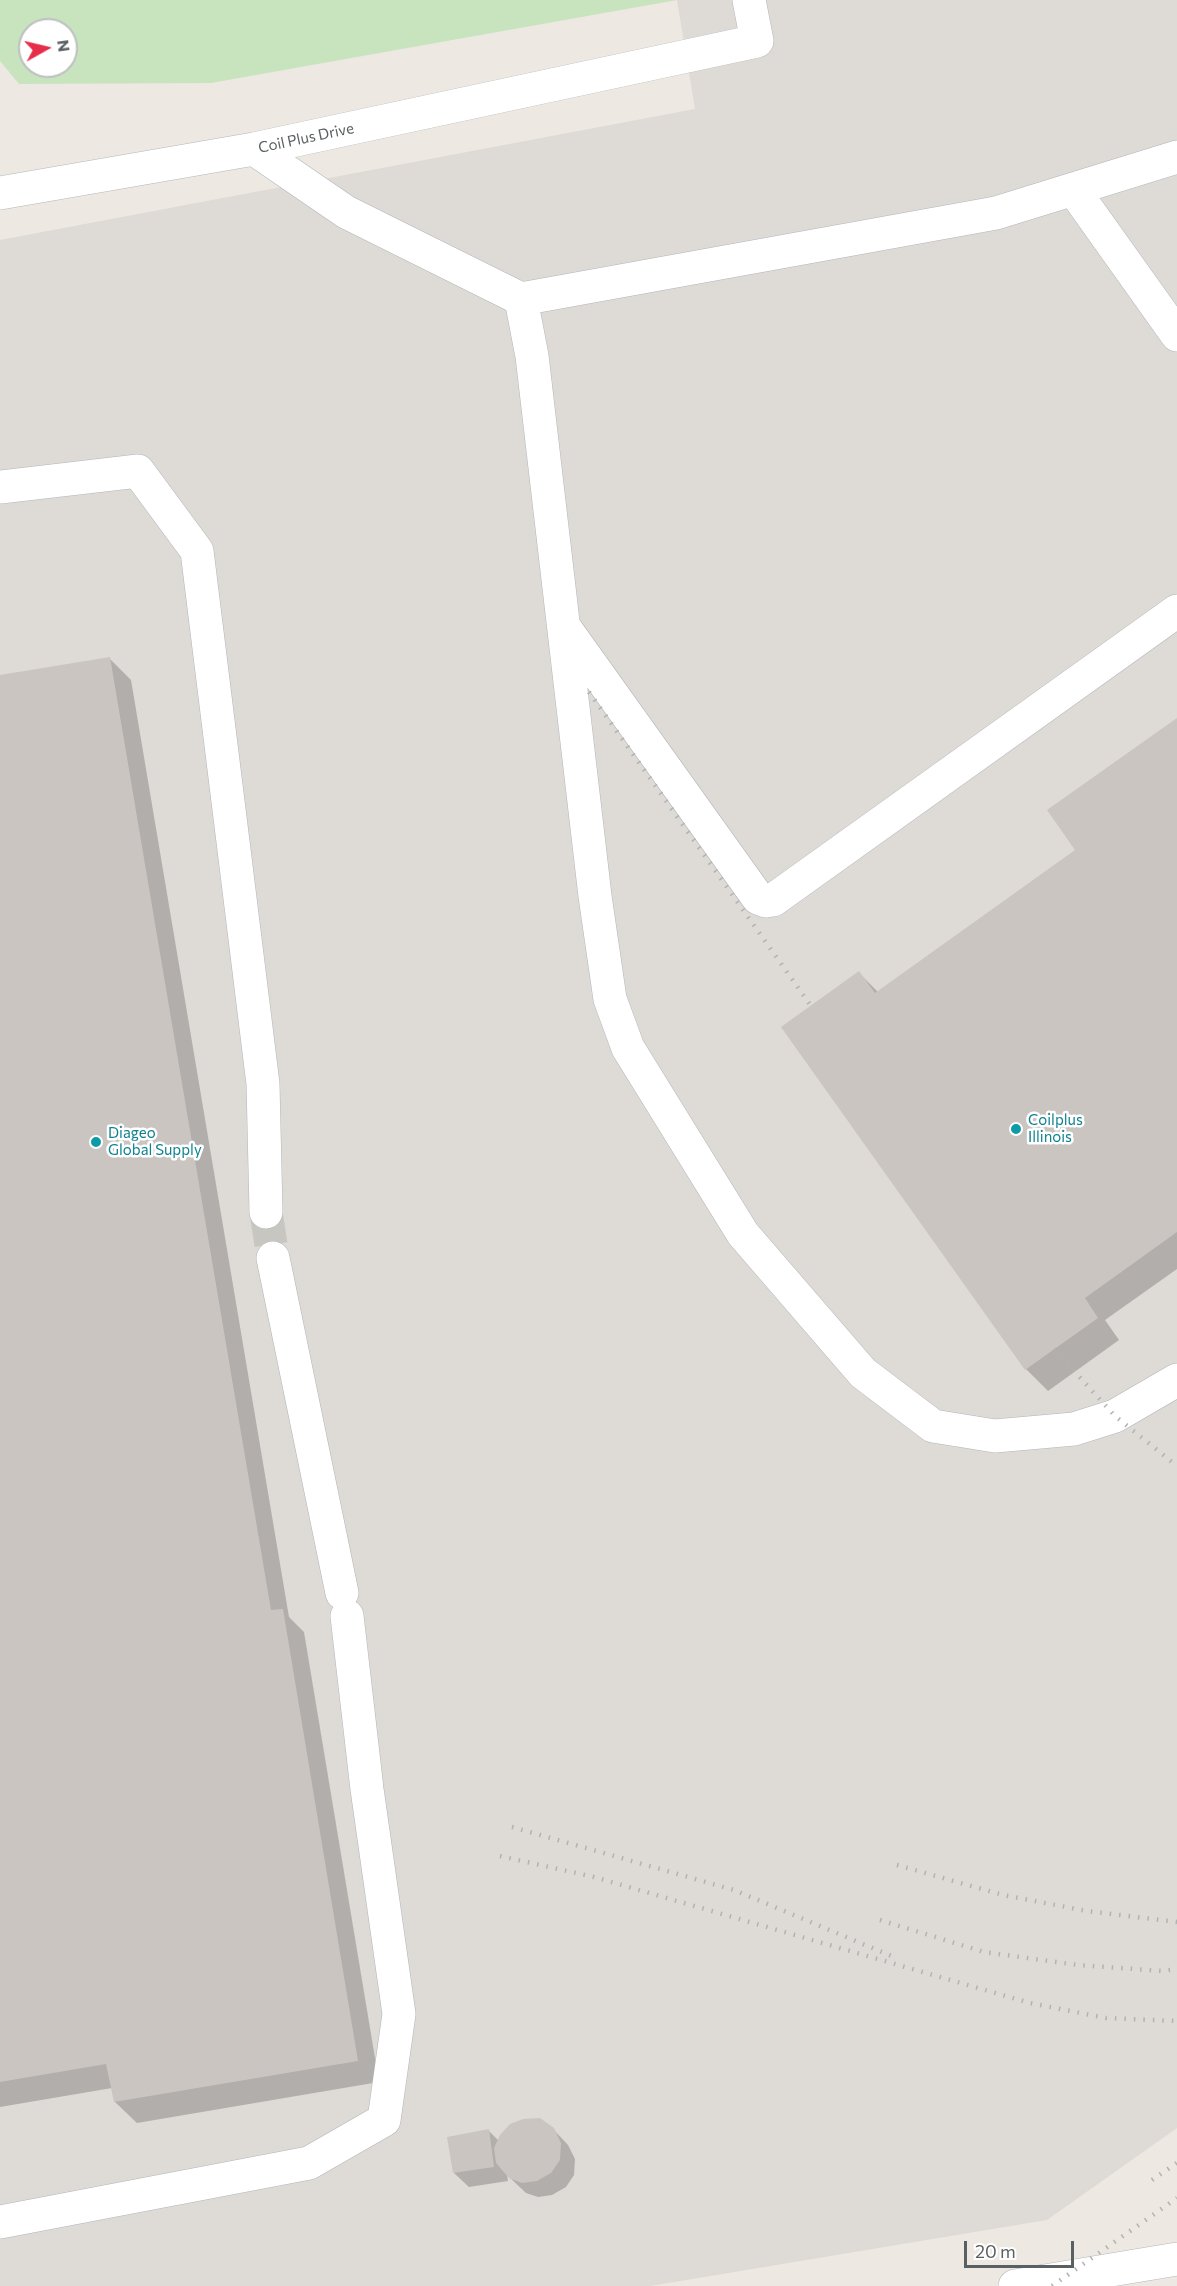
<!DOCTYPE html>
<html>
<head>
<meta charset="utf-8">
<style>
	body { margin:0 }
	#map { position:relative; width:1177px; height:2286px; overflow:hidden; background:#ede8e1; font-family:Commissioner,sans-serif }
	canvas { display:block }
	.north { position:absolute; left:18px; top:18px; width:60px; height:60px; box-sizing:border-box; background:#fff; border:2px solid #bdbfc0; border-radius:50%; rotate:82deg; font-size:16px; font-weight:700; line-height:24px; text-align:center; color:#5a6062 }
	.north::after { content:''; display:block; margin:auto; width:21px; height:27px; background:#e62e4a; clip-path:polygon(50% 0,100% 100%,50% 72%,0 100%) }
	.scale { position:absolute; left:964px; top:2241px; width:110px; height:27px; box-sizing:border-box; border:3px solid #5a6062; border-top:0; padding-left:8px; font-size:18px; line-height:21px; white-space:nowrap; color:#5a6062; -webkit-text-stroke:4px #fff; paint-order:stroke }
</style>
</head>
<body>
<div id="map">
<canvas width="1177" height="2286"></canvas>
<div class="north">N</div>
<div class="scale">20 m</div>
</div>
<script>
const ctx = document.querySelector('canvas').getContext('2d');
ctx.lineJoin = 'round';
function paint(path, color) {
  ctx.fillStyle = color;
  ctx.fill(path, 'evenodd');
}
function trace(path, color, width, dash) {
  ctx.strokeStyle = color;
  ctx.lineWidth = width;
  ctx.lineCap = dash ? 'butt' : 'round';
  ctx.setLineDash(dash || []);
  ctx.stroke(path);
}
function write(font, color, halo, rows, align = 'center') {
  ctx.font = font + ' Commissioner,sans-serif';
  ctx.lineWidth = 5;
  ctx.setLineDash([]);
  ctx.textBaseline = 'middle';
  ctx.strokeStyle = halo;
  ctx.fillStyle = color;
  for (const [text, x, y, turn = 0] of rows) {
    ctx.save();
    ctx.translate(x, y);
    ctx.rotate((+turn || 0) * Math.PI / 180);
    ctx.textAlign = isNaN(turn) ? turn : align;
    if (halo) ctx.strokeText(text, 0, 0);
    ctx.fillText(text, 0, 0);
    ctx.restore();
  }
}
paint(new Path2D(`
	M677,0H1177V2128L1047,2220L650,2286H0V240L695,109Z`), '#dedad6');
paint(new Path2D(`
	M0,0H677L211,83L19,84L0,61ZM30,30H66V66H30Z`), '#c7e4be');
paint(new Path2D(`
	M110,659L131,680L289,1617L304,1632L379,2082L137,2123L115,2102L112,2088L0,2107V677Z
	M1177,720V1269L1105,1320L1119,1340L1048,1391L1026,1369L859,973L878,992L1077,850Z
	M553,2129L568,2145L575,2159L574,2175L566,2187L552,2195L538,2197L526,2193L507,2175L508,2181L469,2187L454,2173L488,2130L499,2141Z`), '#0003');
paint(new Path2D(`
	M110,657L271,1610L283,1609L358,2061L114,2102L106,2064L0,2082V675Z
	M1177,718V1232L1085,1298L1098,1318L1025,1370L781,1027L859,971L875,993L1075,850L1047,810Z
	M540,2118L554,2128L561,2143L560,2160L551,2173L537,2181L522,2183L509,2178L496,2163L494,2148L500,2135L510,2124L523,2119Z
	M489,2129L494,2167L453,2173L447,2137Z`), '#cac5c1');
trace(new Path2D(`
	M266,1212L273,1258`), '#c8c6c1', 33, [33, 16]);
const minor = new Path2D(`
	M254,149L346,212L521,299L532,356L595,896L610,999L628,1048L743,1234L863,1373L933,1426L995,1436L1074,1429L1115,1416L1177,1380
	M1073,189L1177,335
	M0,193L254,149L757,41L749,0
	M521,299L996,213L1177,157
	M0,487L138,471L197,551L263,1084L266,1212
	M565,628L758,898L766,901L773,900L1177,611
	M273,1258L342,1593
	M0,2222L309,2163L384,2120L399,2014L367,1789L347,1616
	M1015,2286L1177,2259`);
trace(minor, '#b2b6b9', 34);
trace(minor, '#fff', 33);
trace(new Path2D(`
	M589,692L811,1006
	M1054,1349L1115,1416L1177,1466
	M512,1827L734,1890L894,1957
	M500,1856L594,1877L1030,2003L1106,2018L1177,2021
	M897,1865L1003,1895L1087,1911L1177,1922
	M880,1920L984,1952L1078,1965L1162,1971L1177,1969
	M1152,2180L1177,2163
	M1052,2286L1177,2198`), '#b1b2b2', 4.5, [1.5, 8]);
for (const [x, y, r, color] of [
	[1016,1129,6,"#0f9aa8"],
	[96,1142,6,"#0f9aa8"]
]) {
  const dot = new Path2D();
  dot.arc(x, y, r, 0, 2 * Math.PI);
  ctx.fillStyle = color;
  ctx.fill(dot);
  trace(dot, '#fff', 2);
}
write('15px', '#5a6062', '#fff', [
	["Coil Plus Drive",306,138,-12]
]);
write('15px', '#0d838f', '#fff', [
	["Coilplus",1028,1120],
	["Illinois",1028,1137],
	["Diageo",108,1133],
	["Global Supply",108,1150]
], 'left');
</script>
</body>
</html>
